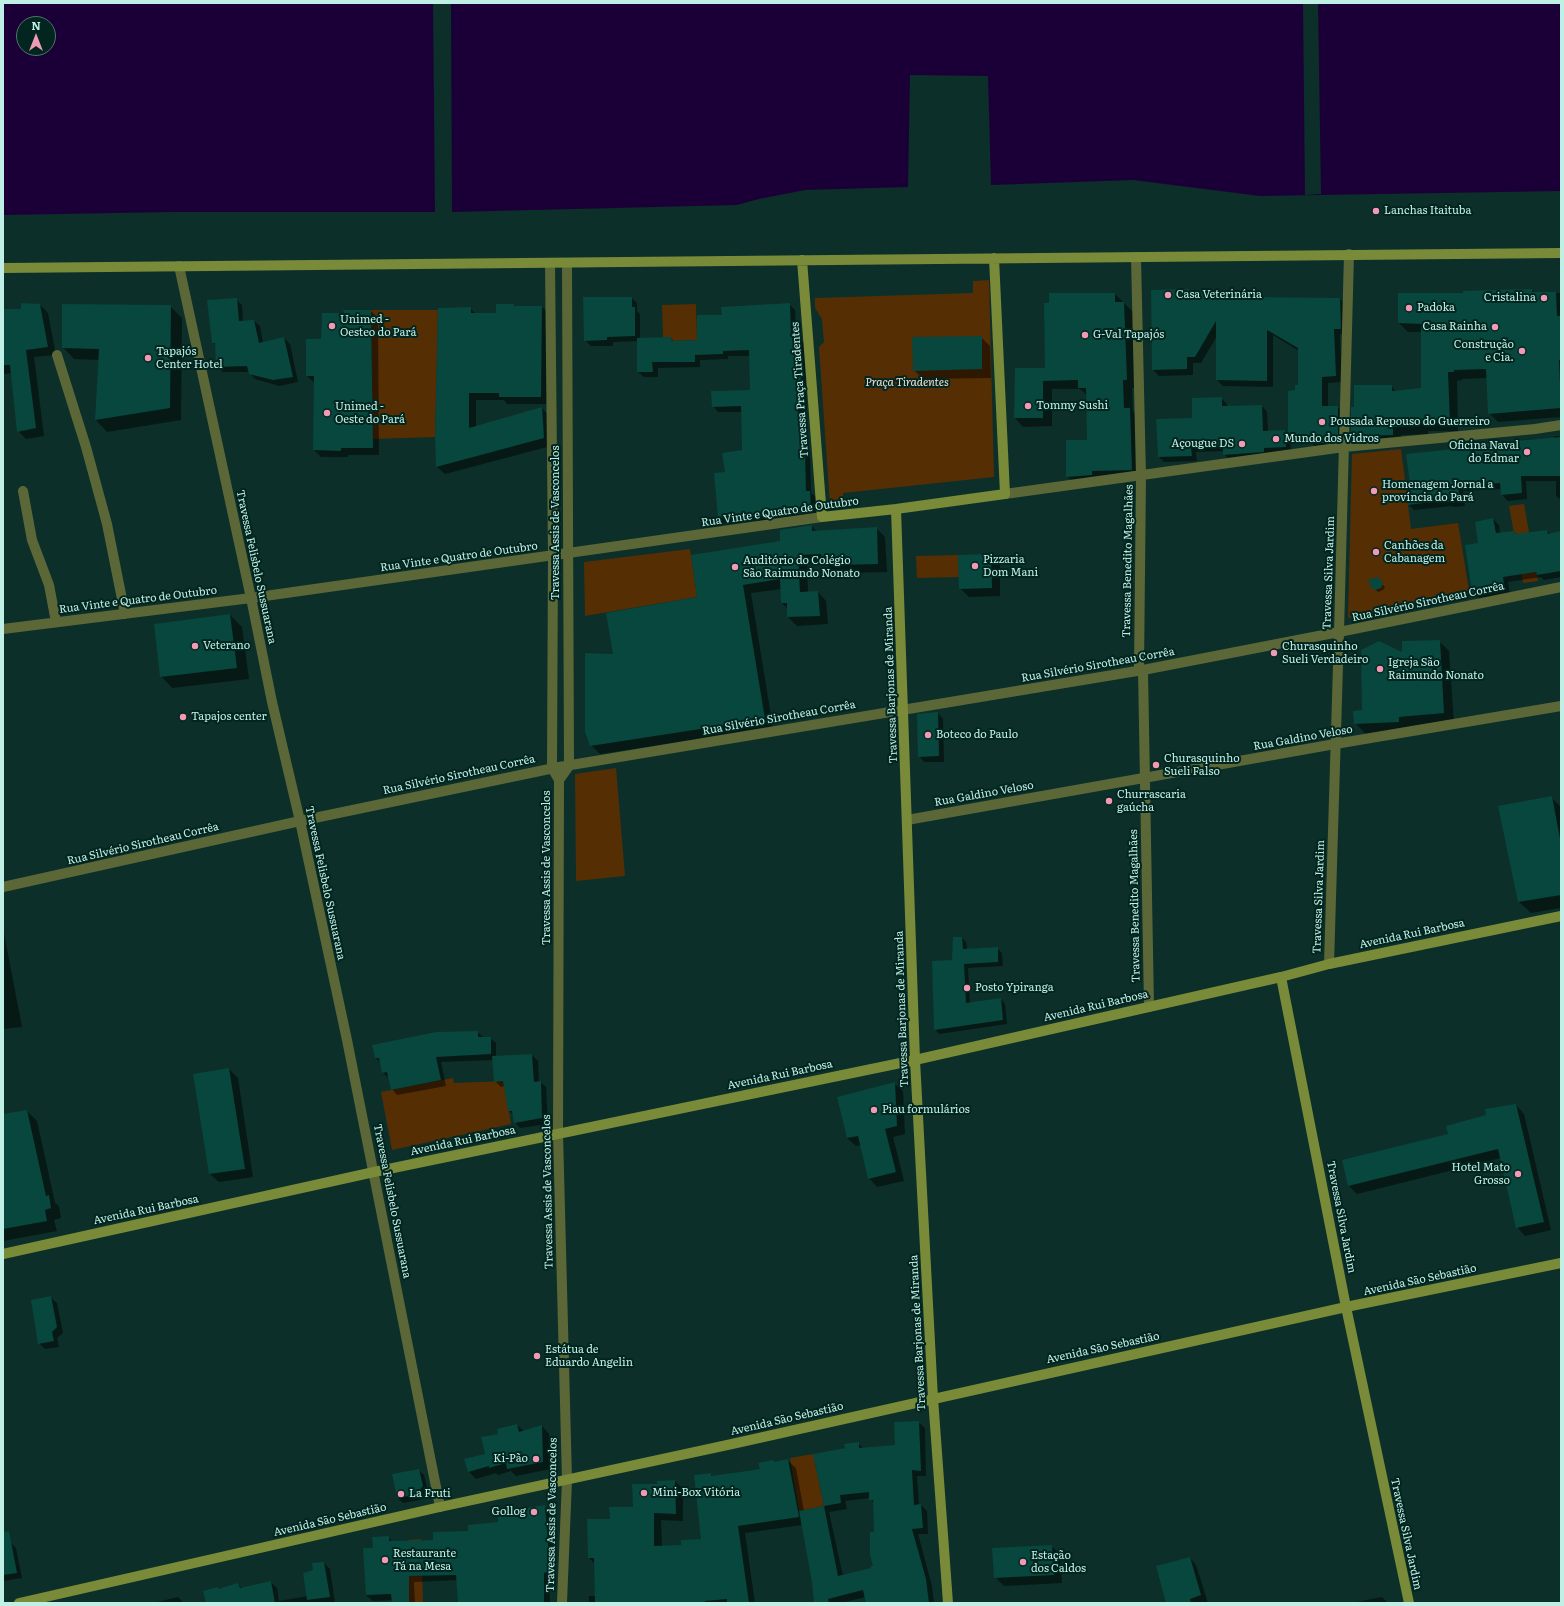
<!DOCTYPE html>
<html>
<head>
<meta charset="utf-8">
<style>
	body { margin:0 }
	#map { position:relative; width:1564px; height:1606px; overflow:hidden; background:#0c2f29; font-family:Literata,serif }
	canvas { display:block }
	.frame { position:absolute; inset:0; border:4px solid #c0f0e5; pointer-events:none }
	.north { position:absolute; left:16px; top:16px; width:40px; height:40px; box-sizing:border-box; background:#02251f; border:1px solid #4e766e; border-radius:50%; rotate:0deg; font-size:11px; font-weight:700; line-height:16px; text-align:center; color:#c0f0e5 }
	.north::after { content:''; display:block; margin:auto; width:14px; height:18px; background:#f09ab5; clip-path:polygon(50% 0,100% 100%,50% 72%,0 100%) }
</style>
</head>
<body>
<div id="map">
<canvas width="1564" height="1606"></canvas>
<div class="frame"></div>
<div class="north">N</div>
</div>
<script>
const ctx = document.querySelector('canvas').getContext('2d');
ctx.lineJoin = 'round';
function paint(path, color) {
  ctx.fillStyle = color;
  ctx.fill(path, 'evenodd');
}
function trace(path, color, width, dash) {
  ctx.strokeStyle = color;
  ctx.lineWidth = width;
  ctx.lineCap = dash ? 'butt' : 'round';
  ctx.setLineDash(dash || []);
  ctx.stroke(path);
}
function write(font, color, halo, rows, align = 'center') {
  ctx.font = font + ' Literata,serif';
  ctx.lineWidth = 4;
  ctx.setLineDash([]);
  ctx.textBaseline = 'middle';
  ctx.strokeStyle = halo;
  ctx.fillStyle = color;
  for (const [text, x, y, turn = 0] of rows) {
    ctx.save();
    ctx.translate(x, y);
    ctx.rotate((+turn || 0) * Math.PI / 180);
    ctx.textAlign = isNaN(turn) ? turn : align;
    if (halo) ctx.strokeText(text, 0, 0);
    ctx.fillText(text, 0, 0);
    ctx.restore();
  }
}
paint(new Path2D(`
	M989,280L994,477L843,493L844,505L830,506L819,347L824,342L822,319L815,308V298L973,293V281Z
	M696,304L697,340L672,341L671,337H663L662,305Z
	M371,310H438L435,437L372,439Z
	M1401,449L1411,529L1458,523L1470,596L1348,618L1352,454Z
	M1524,504L1538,581L1523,583L1509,506Z
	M690,549L697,597L585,616L584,562Z
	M958,555L959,577L917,578L916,556Z
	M616,768L625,876L576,881L575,774Z
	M453,1078L454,1083L504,1081L511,1124L392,1150L381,1092Z
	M813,1454L824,1506L799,1511L790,1458Z
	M421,1539L423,1603H409L408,1540Z`), '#562e04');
paint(new Path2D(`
	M3,3H1561V191L1260,196L1133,180L991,185L988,76L910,75L908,187L805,190L759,199L737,205L452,212H173L3,215ZM24,24H48V48H24Z`), '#1b0037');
paint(new Path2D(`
	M433,3H451L452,212H435Z
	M1303,3H1318L1321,194L1305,195Z`), '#0c2f29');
paint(new Path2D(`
	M1189,290L1191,292H1208L1211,295H1235L1247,293L1253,298L1340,299L1346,305V335L1340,334L1342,382L1328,383V407H1338L1344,414V442L1318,450L1312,443H1296L1290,438L1291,452L1230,460L1224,454V451L1196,452L1197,461L1164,462L1159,457L1193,419L1221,398L1227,404V407L1262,406L1267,412L1268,432L1285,431L1289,436L1296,391L1299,386V351L1273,335V387L1223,386L1217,380V336L1201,363H1193V375L1159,376L1153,370Z
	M1532,290L1535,293H1561V417L1498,422L1489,413L1487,378L1462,379V380L1457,381L1458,431H1428V434L1401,435V443L1360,444L1352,436L1355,408L1391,386L1396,391L1422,389V332H1408L1399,323L1464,294Z
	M1115,294L1133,312L1135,388H1132L1133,411L1139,418L1141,478L1076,485L1067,476L1088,441L1087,395L1080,389H1052V426L1023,427L1015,418L1046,368Z
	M632,298L637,303V311L640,314V339L671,338L674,342L698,341L723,316L789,304L795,310L796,337H798L804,343L807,410H803L804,433L806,435L807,454L810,457L811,493L816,497L817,517L785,522L737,520V523L725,524L719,518L715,474L726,473L743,451L742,412H718L713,406L751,391L750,356H728V359L700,360V367L658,368V377H644L638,372V341L613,342V346H591L585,340Z
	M236,299L242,305L243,322L254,321L260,326L263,343L284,338L290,344L298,382L279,386L255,379L249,372H223L217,366L216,346L213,342Z
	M40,305L48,313L56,355L34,357L44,436L26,439L18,431L12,373L3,374V317Z
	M513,305L516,307H542L549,314L548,404H507L504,400H476V427L542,408L549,416L551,446L445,474L437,467L436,437L470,308L476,314H497Z
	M170,306L182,318L181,420L107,432L96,420L99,360L74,359L63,347Z
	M371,311L378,318L379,455H348V457H321L314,450L315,383L307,376L345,314Z
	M981,337L990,346L991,378L923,379L914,370Z
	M1554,436H1561V500L1556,496V481H1526L1527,499L1508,501L1502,495V489L1463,491L1465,506L1454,507L1452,506L1414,510L1409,505L1412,492L1522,442V440L1554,438Z
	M1493,519L1499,525L1500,534L1514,532L1517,535L1547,531L1550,534L1561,532V577L1544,580L1541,577L1508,582L1510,595L1479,598L1473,592L1479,544Z
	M812,526L817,532L876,528L885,537L887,572L847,573L843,569L832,570L825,563L807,564L808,592H818L826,601L828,624L797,626L788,617V609L782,603V589L751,593L773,728L600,754L591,745L614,655L781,542Z
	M991,555L1000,564V596L969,597L960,588Z
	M1379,581L1385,587L1383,590L1378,592L1375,589Z
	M230,615L242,627L249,679L172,688L161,676Z
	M1439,641L1449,651L1454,723L1409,726V732L1366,734L1355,723L1403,654Z
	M938,713L943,719L944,762H924L919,756Z
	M1551,797L1561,807V908L1531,913L1519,902Z
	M3,928L22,1027L3,1029Z
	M962,938L966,942L967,949L997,948L1002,953L1003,966L968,968L970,1004L1001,999L1005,1004L1007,1024L939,1034L935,1029L953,961Z
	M477,1032L483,1037L490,1038L496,1043V1057L532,1055L538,1061L539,1082H540L546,1087L548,1124L520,1128L515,1122L514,1115L509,1111L505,1086L501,1087L495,1081L494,1060L441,1062L446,1086L397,1095L392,1089L389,1078L383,1073L381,1063L376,1058Z
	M229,1069L238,1078L253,1177L219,1182L210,1174Z
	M894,1083L903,1091L905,1134L893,1137L904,1181L877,1187L869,1178L861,1145L856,1146L847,1138Z
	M1516,1105L1524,1114L1551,1230L1525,1236L1517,1227L1501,1158L1357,1194L1348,1185L1487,1116Z
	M27,1111L37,1121L55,1203L59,1206L61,1218L54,1220L57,1231L3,1241V1115Z
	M51,1298L57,1303L63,1333L57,1338L59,1347L45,1349L39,1343Z
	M918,1422L925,1428L926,1476H917L919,1505H921L927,1511L928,1534H918L932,1586L934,1603H867L866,1597L840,1603H815L813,1582L802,1525L745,1533L755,1603H589V1596H596L595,1564L589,1558L611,1520L634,1508L658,1485L675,1481L683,1489V1521L661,1520L662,1546H682L702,1540L710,1474L713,1477L761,1470L773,1461L775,1463L788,1461L796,1468L804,1511L825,1507L814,1454L846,1448L858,1443L864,1449L896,1446ZM870,1498L874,1504V1566L872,1569L843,1576L829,1512L847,1509L845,1501Z
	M517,1425L524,1431L542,1426L549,1434L551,1469L516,1476L511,1471L498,1475L496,1473L476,1479L468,1471L487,1454L499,1435Z
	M418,1470L424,1475L428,1492L425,1497L420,1500L403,1503L398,1498Z
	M544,1506L550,1512L555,1562H553L554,1578H549L550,1603H458L457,1580L414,1582L415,1603H393V1600L373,1601L366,1595L374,1549L388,1537L393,1542L434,1540L500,1523Z
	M10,1542L16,1548L22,1578L3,1581V1543Z
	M1051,1546L1060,1554L1062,1583L1004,1586L995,1577Z
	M1190,1558L1196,1565L1208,1603H1167Z
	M324,1563L330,1569L335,1603H207L218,1588L219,1590L238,1584L242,1588L271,1582L277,1588L279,1601L308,1596L314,1571Z
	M178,1597L184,1603H153Z
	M1382,1597L1388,1603H1352Z`), '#0007');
paint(new Path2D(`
	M1189,289V291H1208V294H1234V292H1247V297L1340,298L1341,329H1334L1336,376L1322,377V406H1338V436L1334,437L1335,442L1311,444V437H1288V391L1295,390V385H1298V348L1267,330V381L1216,380V321L1195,357H1187V369L1152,370L1151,290Z
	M1532,289V292H1556L1557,316H1561V360H1559L1561,408L1488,414L1486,369L1454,370V372H1448L1450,422L1419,423L1420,426L1393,427V435L1351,436V407H1354V385H1392V391L1421,388V324L1398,323V293H1463V291Z
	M1049,293H1115V302H1124L1127,380H1123L1124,408H1130L1132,470L1092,471V475L1066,477V440H1087L1086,388H1078V380L1043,381V418H1014L1015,368H1045L1044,303H1049Z
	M583,297H632V307H635V336L607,337V340L584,341Z
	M237,298L239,321L254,320L259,343L284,337L293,377L273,380L249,374L247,366L216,367L215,343H212L207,300Z
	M21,303L40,304L48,347L26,350L36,428L17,432L10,365H3V316H4V309H21Z
	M790,303L791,336H799L802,405H798L799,428H801L802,450H805L806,491H810L811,512L779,517L732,515V518H718L714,473L725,472L722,453L742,450L741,406L712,407L711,391L750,390L749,350L723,351V354L695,355V362H652L653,372H637V338L671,337L672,341L697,340V315H722L721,307Z
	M62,304L171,305L170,408L95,420L99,349L62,348Z
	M496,304H514V306H542L541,397H499V393H469V428L542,407L544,438L436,467L435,437L438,308L471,307V313H496Z
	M343,310H371L373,448H341V451L313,450L314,376H306V339H321L322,313H344Z
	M982,336V369L913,371L912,337Z
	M1222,397V406L1262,405L1263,431L1285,430L1286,447L1264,448V452L1223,455V446L1191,447L1192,456L1158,457L1156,419L1192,418V398Z
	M1561,437V476H1521L1522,493L1501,495L1500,483L1458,486L1460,500L1447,502V500L1408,505L1406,492L1411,491L1406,454L1454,449L1453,446Z
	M1493,518L1496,533L1514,531L1515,534L1547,530L1548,534L1561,531V571L1537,575L1536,572L1503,577L1505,589L1472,593L1465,545L1478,543L1475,522Z
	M812,525V531L877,527L878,564L837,565V561L822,562L821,554L798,555L800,592L818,591L820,616L787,617V603H781L780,579L743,585L765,719L590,746L585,732V653L613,654L606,613L697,597L691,555L780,541V530Z
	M991,554L992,588L959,589L958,555Z
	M1377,577L1380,579L1383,584L1381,588L1375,590L1371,587L1368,580Z
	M230,614L237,668L160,677L154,624Z
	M1440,640L1444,713L1399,717V722L1354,724L1353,711L1362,710L1361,650L1379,641L1402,652V641Z
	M938,712L939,756L918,757L917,714Z
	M1552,796L1561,844V895L1518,902L1498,806Z
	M953,937H962L963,949L998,947V962L964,964L966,1003L1001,998L1003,1020L934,1030L932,961L952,960Z
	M478,1031V1037H491V1054L436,1057L441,1080L391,1090L387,1072L382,1073L379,1058H375L372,1045L436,1032Z
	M532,1054L534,1082L541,1081L542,1118L514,1123L512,1111H508L503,1081L494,1082L492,1056Z
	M229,1068L245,1169L209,1174L193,1074Z
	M895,1082L897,1126L885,1129L896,1172L868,1179L858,1136L847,1138L837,1097Z
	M1516,1104L1544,1222L1516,1228L1498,1149L1348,1186L1342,1160L1448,1134L1446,1126L1486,1115L1485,1109Z
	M27,1110L46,1196L49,1195L51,1208L45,1210L47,1221L3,1229V1114Z
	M51,1296L57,1327L52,1332L54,1341L38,1344L31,1300Z
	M919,1421L921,1471L912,1470L914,1505L921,1504L923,1528L912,1529L926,1579L929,1603H866L863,1590L828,1599L829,1603H814L812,1582L799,1511L824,1506L813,1454L845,1448L844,1444L859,1442V1448L895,1445L894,1422ZM869,1492V1500H873L874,1532H870V1555L873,1566H870L871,1568L838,1576L824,1506L841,1503L840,1495Z
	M517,1424L519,1432L542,1425L543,1462L507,1469L506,1463L489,1468V1466L468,1472L464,1459L485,1454L481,1437L498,1434L497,1429Z
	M788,1459L799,1517L738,1526L749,1603H727V1599L705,1601V1603H595L594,1558H588L587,1519H610L609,1507H633L632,1484H657V1481L675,1480L676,1514L654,1513V1546L681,1545V1540L701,1539L694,1475L711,1473V1476L747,1471L760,1469L758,1463L773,1460L774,1462Z
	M419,1469L423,1486L419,1491L414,1495L397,1498L392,1474Z
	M545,1505L549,1557H547L548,1572L544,1573V1603H458L456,1575L409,1576V1603H392L391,1594L366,1595L363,1548H373L372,1537L389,1536V1541L433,1540V1532L468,1531V1525L498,1522V1513Z
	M9,1531L17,1573L3,1575V1532Z
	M1052,1545L1054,1575L994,1578L992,1548Z
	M1190,1557L1201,1595L1190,1599L1191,1603H1166L1156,1566Z
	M324,1562L330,1597L307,1600L303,1573L313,1570L312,1563Z
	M271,1581L275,1603H206L203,1591L218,1587V1589L238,1583L240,1588Z`), '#07473d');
trace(new Path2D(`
	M1136,257L1141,476L1139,668L1143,670L1149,1007
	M550,263L553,556L552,768L559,780L558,1133L567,1480L562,1603
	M179,266L251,598L272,702L300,821L347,1040L440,1507
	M57,355L86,447L107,524L125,614
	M23,491L32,540L49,585L56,622
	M1005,494L1344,447L1535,429L1561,425
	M3,629L251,598L822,517
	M559,780L569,766L567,263
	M907,820L1335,744L1561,706
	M3,887L300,821L559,767L1143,670L1339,632L1561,587
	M1329,964L1339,632L1349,254`), '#5c6737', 10);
trace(new Path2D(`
	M802,260L822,517L896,509L1005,494L994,258
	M3,268L1561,253
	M896,509L915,1060L933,1398L948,1603
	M1281,977L1346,1307L1409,1603
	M3,1254L374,1172L915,1060L1281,977L1329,964L1561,916
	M19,1603L440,1507L732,1444L1346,1307L1561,1263`), '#798a39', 10);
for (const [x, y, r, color] of [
	[1376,211,4,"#f09ab5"],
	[1168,295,4,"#f09ab5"],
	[1544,298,4,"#f09ab5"],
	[1409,308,4,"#f09ab5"],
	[332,326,4,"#f09ab5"],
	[1495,327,4,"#f09ab5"],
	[1085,335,4,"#f09ab5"],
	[1522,351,4,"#f09ab5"],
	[148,358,4,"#f09ab5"],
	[1028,406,4,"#f09ab5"],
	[327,413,4,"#f09ab5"],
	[1322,422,4,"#f09ab5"],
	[1276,439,4,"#f09ab5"],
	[1242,444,4,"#f09ab5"],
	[1527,452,4,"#f09ab5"],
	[1374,491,4,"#f09ab5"],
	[1376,552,4,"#f09ab5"],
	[975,566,4,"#f09ab5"],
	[735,567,4,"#f09ab5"],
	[195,646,4,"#f09ab5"],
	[1274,653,4,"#f09ab5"],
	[1380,669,4,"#f09ab5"],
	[183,717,4,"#f09ab5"],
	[928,735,4,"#f09ab5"],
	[1156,765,4,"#f09ab5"],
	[1109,801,4,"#f09ab5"],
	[967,988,4,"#f09ab5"],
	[874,1110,4,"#f09ab5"],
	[1518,1174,4,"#f09ab5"],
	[537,1356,4,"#f09ab5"],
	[536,1459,4,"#f09ab5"],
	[644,1493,4,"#f09ab5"],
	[401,1494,4,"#f09ab5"],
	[534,1512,4,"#f09ab5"],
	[385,1560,4,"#f09ab5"],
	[1023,1562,4,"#f09ab5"]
]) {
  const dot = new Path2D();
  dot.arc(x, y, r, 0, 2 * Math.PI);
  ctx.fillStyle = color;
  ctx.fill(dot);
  trace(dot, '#02251f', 1.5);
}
write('11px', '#c0f0e5', '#02251f', [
	["Lanchas Itaituba",1384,211],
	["Casa Veterinária",1176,295],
	["Cristalina",1536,298,"right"],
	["Padoka",1417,308],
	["Unimed -",340,320],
	["Oesteo do Pará",340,333],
	["Casa Rainha",1487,327,"right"],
	["G-Val Tapajós",1093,335],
	["Construção",1514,345,"right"],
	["e Cia.",1514,358,"right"],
	["Tapajós",156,352],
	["Center Hotel",156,365],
	["Tommy Sushi",1036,406],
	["Unimed -",335,407],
	["Oeste do Pará",335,420],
	["Pousada Repouso do Guerreiro",1330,422],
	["Mundo dos Vidros",1284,439],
	["Açougue DS",1234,444,"right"],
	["Oficina Naval",1519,446,"right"],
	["do Edmar",1519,459,"right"],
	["Homenagem Jornal a",1382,485],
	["província do Pará",1382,498],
	["Canhões da",1384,546],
	["Cabanagem",1384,559],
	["Pizzaria",983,560],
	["Dom Mani",983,573],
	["Auditório do Colégio",743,561],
	["São Raimundo Nonato",743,574],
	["Veterano",203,646],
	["Churasquinho",1282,647],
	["Sueli Verdadeiro",1282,660],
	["Igreja São",1388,663],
	["Raimundo Nonato",1388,676],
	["Tapajos center",191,717],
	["Boteco do Paulo",936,735],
	["Churasquinho",1164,759],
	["Sueli Falso",1164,772],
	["Churrascaria",1117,795],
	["gaúcha",1117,808],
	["Posto Ypiranga",975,988],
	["Piau formulários",882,1110],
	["Hotel Mato",1510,1168,"right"],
	["Grosso",1510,1181,"right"],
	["Estátua de",545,1350],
	["Eduardo Angelin",545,1363],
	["Ki-Pão",528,1459,"right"],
	["Mini-Box Vitória",652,1493],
	["La Fruti",409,1494],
	["Gollog",526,1512,"right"],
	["Restaurante",393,1554],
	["Tá na Mesa",393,1567],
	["Estação",1031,1556],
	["dos Caldos",1031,1569]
], 'left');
write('italic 11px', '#f2e1d4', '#02251f', [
	["Praça Tiradentes",907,383]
]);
write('11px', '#c0f0e5', '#02251f', [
	["Travessa Praça Tiradentes",800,390,-94],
	["Rua Vinte e Quatro de Outubro",780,512,-8],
	["Travessa Assis de Vasconcelos",556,523,-90],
	["Rua Vinte e Quatro de Outubro",459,557,-8],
	["Travessa Benedito Magalhães",1128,561,-89],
	["Travessa Felisbelo Sussuarana",256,567,78],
	["Travessa Silva Jardim",1329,573,-88],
	["Rua Vinte e Quatro de Outubro",138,600,-7],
	["Rua Silvério Sirotheau Corrêa",1428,602,-12],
	["Rua Silvério Sirotheau Corrêa",1098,665,-10],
	["Travessa Barjonas de Miranda",891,685,-92],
	["Rua Silvério Sirotheau Corrêa",779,718,-10],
	["Rua Galdino Veloso",1303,738,-10],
	["Rua Silvério Sirotheau Corrêa",459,775,-12],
	["Rua Galdino Veloso",984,794,-10],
	["Rua Silvério Sirotheau Corrêa",143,844,-13],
	["Travessa Assis de Vasconcelos",547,868,-90],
	["Travessa Felisbelo Sussuarana",325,883,78],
	["Travessa Silva Jardim",1319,897,-88],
	["Travessa Benedito Magalhães",1135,906,-91],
	["Avenida Rui Barbosa",1412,934,-12],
	["Avenida Rui Barbosa",1096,1006,-13],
	["Travessa Barjonas de Miranda",902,1009,-92],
	["Avenida Rui Barbosa",780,1075,-12],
	["Avenida Rui Barbosa",463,1141,-12],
	["Travessa Assis de Vasconcelos",548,1192,-91],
	["Travessa Felisbelo Sussuarana",392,1201,79],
	["Avenida Rui Barbosa",146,1210,-12],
	["Travessa Silva Jardim",1341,1217,79],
	["Avenida São Sebastião",1420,1280,-12],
	["Travessa Barjonas de Miranda",918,1333,-93],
	["Avenida São Sebastião",1103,1348,-12],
	["Avenida São Sebastião",787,1419,-13],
	["Travessa Assis de Vasconcelos",552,1515,-89],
	["Avenida São Sebastião",330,1520,-13],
	["Travessa Silva Jardim",1406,1534,78]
]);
</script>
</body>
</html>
